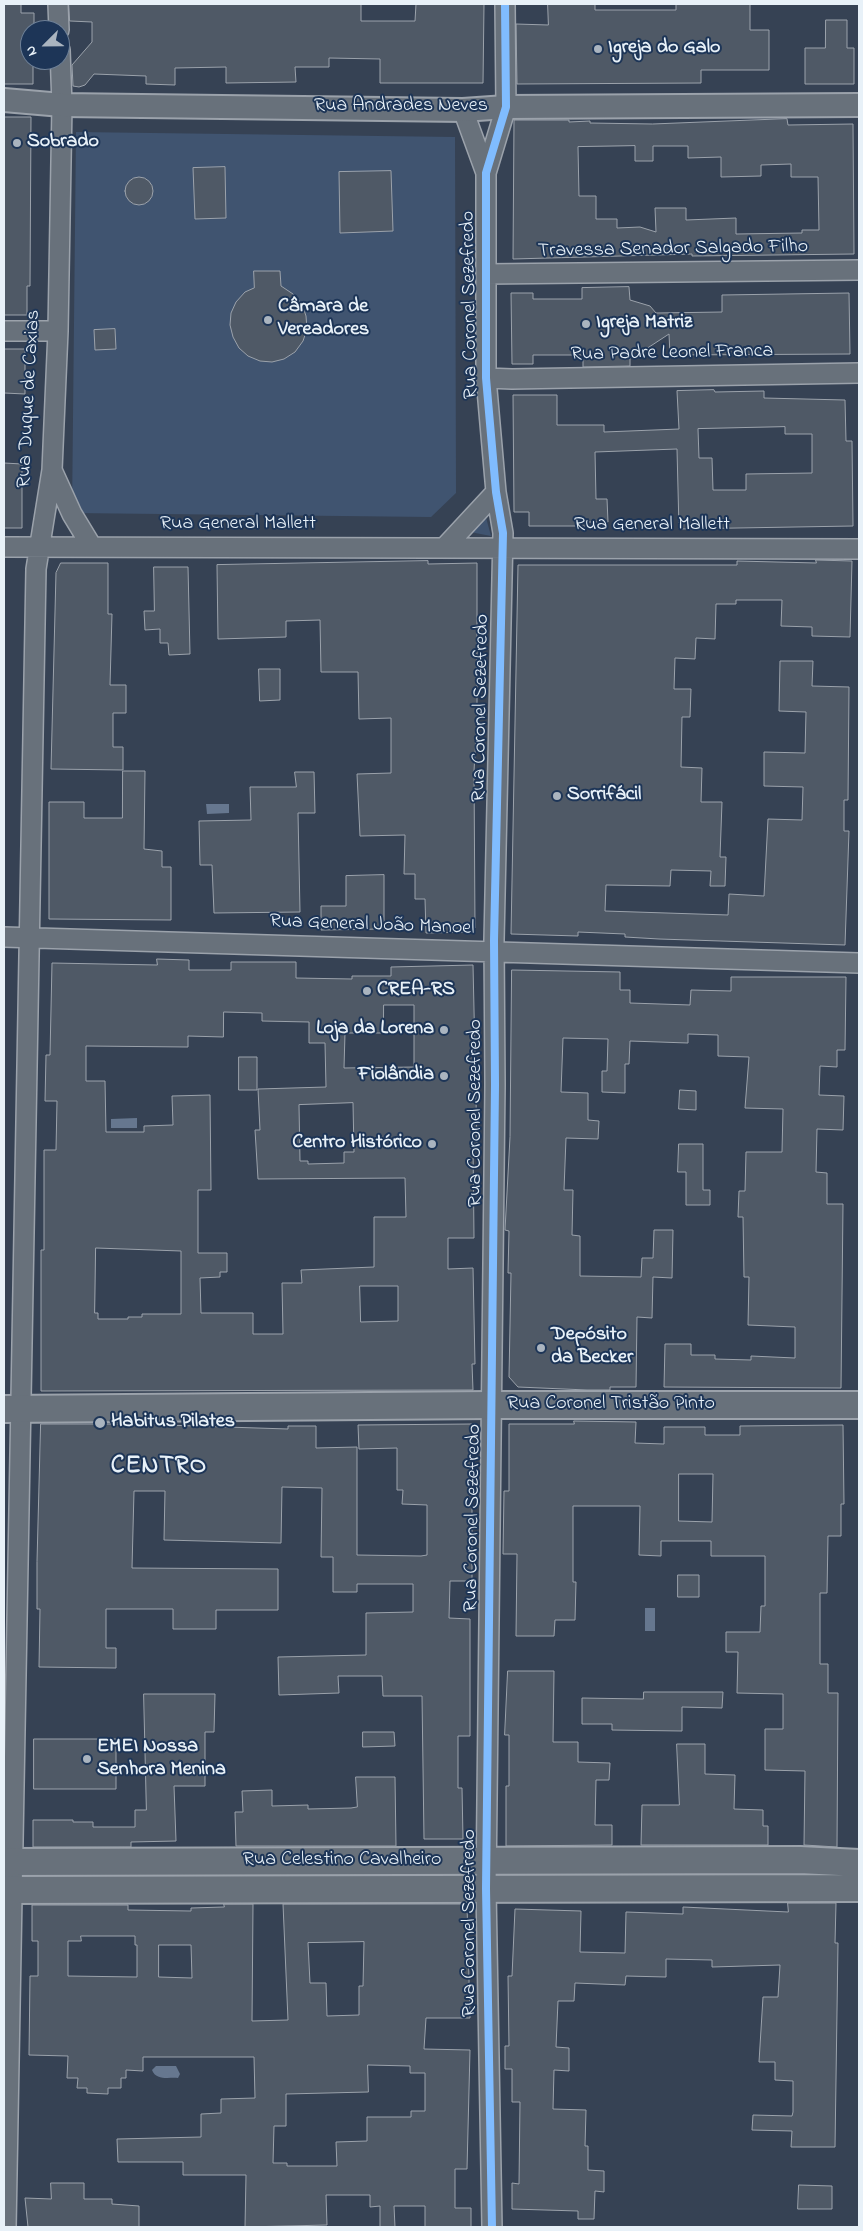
<!DOCTYPE html>
<html>
<head>
<meta charset="utf-8">
<style>
	body { margin:0 }
	#map { position:relative; width:863px; height:2231px; overflow:hidden; background:#364254; font-family:"Indie Flower",sans-serif }
	canvas { display:block }
	.frame { position:absolute; inset:0; border:5px solid #e8f1f8; pointer-events:none }
	.north { position:absolute; left:20px; top:20px; width:50px; height:50px; box-sizing:border-box; background:#1d3557; border:1px solid #6e8097; border-radius:50%; rotate:247deg; font-size:14px; font-weight:700; line-height:20px; text-align:center; color:#e8f1f8 }
	.north::after { content:''; display:block; margin:auto; width:18px; height:22px; background:#aab4bf; clip-path:polygon(50% 0,100% 100%,50% 72%,0 100%) }
</style>
</head>
<body>
<div id="map">
<canvas width="863" height="2231"></canvas>
<div class="frame"></div>
<div class="north">N</div>
</div>
<script>
const ctx = document.querySelector('canvas').getContext('2d');
ctx.lineJoin = 'round';
function paint(path, color) {
  ctx.fillStyle = color;
  ctx.fill(path, 'evenodd');
}
function trace(path, color, width, dash) {
  ctx.strokeStyle = color;
  ctx.lineWidth = width;
  ctx.lineCap = dash ? 'butt' : 'round';
  ctx.setLineDash(dash || []);
  ctx.stroke(path);
}
function write(font, color, halo, rows, align = 'center') {
  ctx.font = font + ' "Indie Flower",sans-serif';
  ctx.lineWidth = 4;
  ctx.setLineDash([]);
  ctx.textBaseline = 'middle';
  ctx.strokeStyle = halo;
  ctx.fillStyle = color;
  for (const [text, x, y, turn = 0] of rows) {
    ctx.save();
    ctx.translate(x, y);
    ctx.rotate((+turn || 0) * Math.PI / 180);
    ctx.textAlign = isNaN(turn) ? turn : align;
    if (halo) ctx.strokeText(text, 0, 0);
    ctx.fillText(text, 0, 0);
    ctx.restore();
  }
}
paint(new Path2D(`
	M76,132L455,137L456,493L431,517L72,513Z
	M484,510L491,536L465,531Z
	M448,1871V1877L54,1879V1874Z
	M815,1871V1877L518,1878V1872Z`), '#405470');
paint(new Path2D(`
	M206,804H229V813L207,814Z
	M137,1118V1128H111V1119Z
	M645,1608H655V1631H645Z
	M156,2066H176L180,2074L178,2078C169,2077 156,2081 152,2070Z`), '#66778f');
const building = new Path2D(`
	M4,4H21V13H34V30H30V60H33V84H4Z
	M69,4H361V21H415L416,4H484L483,83H380V59L329,58V67H295L296,82L226,83V67L175,68V85L146,84V76L94,74L85,85L79,87L73,86L72,65L92,42V22L70,21Z
	M548,4H595V10H676V4H750V30H769V70H701V83L517,84L516,24L548,25Z
	M826,20H847V48H854V84H805V48H825Z
	M4,117H31L30,286H27V315H4Z
	M787,119L788,125L853,124L854,254L692,256V254L513,259L514,120H569V122L590,121V123L652,124ZM635,146V161H653V146H688V158L721,157V177L761,176V165L791,164V177H818L819,230H802V233L736,234V218L686,220V208H655L656,232L640,227L617,228V219H596V196H579L578,147Z
	M225,167L226,218L195,219L193,168Z
	M391,171L393,231L340,233L339,172Z
	M125 191a14 14 0 1 1 28 0a14 14 0 1 1-28 0Z
	M254,271H280L281,286L293,294L302,304L306,316L307,329L303,341L295,352L284,359L272,362L260,361L248,356L239,348L233,337L230,325L231,313L236,302L245,292L254,288Z
	M629,287L630,300L650,306L656,313L722,312V295L849,293L850,354L670,355L669,334L643,351L630,350V366L583,367V355H533V364H512L511,293H533V299H582V288Z
	M115,329L116,349L95,350L94,330Z
	M4,349H25V394L4,393Z
	M714,390L715,392L764,391V398L845,400L846,441H852L853,526L679,529L677,449L595,452L596,499H607L608,522H587V526H529V512H514L513,395H557V425H604V432L679,429L677,391ZM785,427V434H812V473L746,474V490H713L712,458H699L698,429Z
	M4,463L22,464V528H4Z
	M816,560L852,561L850,637L812,636V627L781,626L782,600H736V604H716L715,639L696,638L695,659L675,658L674,689H691L690,717H682L681,767L702,768L701,802H722L720,857H726L725,886H710L711,871L671,870L670,886L606,885L605,911L728,915L729,894L764,896L768,819L802,820L803,787L764,786V752L805,753L806,712L779,711L780,661H813L812,686L849,687L848,800H844V831H849L845,945L659,939L625,937V934L578,932V936L511,934L518,565H737V561L816,563Z
	M428,561V564L477,563V720L474,771L475,928L470,932L426,933L425,899H415V874H404L405,835L360,836L357,774L391,773V718L359,719L358,672H321L320,620L286,621V637L218,639L217,565Z
	M61,563H108V614H112L110,685H126V713H113V747H123V770L51,769L56,573Z
	M154,567H188L190,654L169,655L168,643H160V629L145,630L144,611H154Z
	M259,669H280V700L260,701Z
	M123,771H145L144,849L162,851V867H171V920L49,919V802H84V818H122Z
	M295,772H314L315,813H298L300,912L214,913L212,865H200L199,821L251,820L250,787H296Z
	M384,875V929L321,930V906H346V876Z
	M157,959L189,960V970H231V962H296V978L352,979V976H391V967L473,965L477,1144H473L474,1238H448V1269L473,1268L475,1364H472L473,1390L41,1391V1250H44V1150H56L57,1101H45L46,1055H50L52,963L157,965ZM384,1005H414V1067L344,1068L345,1033H383ZM224,1012L262,1013V1021L309,1022V1043H325L326,1087L258,1089L260,1130H255L258,1179L405,1178L406,1217H374V1267L301,1270L302,1283H282L283,1334H253V1313H201L200,1278L220,1277V1272H227V1253H198V1190H211L210,1095L172,1096L173,1125L144,1126V1132H106L105,1081H86V1046L188,1047V1036L223,1037ZM353,1103L354,1152H344V1163L308,1164V1161H300L299,1105ZM96,1248L181,1251V1314H142V1317H128V1319H98V1313H95ZM360,1286H398V1321L361,1322Z
	M512,970L620,972V990H630V1003L690,1005L691,990L731,991V977H846L845,1050H837V1067L820,1066L819,1095L844,1096L843,1130L817,1129L816,1172L827,1173V1204H843L841,1388L664,1387L665,1344H691V1355H715V1359L751,1360V1356L795,1358V1327L748,1325L749,1277H744L743,1217H738L739,1191H745L746,1152H782L783,1109L745,1108L749,1057L718,1056V1035L688,1034V1043L630,1041L629,1064H625V1093L602,1092V1071H607L608,1039L563,1038L561,1092L588,1093V1120L599,1121L598,1139L566,1138L564,1190H573L572,1235L580,1236V1276L641,1277L642,1258H653L654,1230H673L672,1278L653,1277L652,1318L637,1317L636,1387H610V1390H587L518,1387L509,1377L511,1273H508L509,1231L505,1230L510,1137Z
	M239,1057H257V1090H239Z
	M680,1090L696,1091V1110L679,1109Z
	M679,1144H703V1190H710V1205H686V1172H678Z
	M574,1421L636,1422L635,1443L664,1444V1427H705V1435H740V1426L843,1425L844,1504H841V1536H828L827,1593H820V1664H828V1693H838L837,1847L804,1845L805,1771L765,1770V1729H783V1694L737,1693L738,1652H726V1632H760L761,1606H765V1556H711V1541H661V1556L639,1555L640,1506H573V1582H576L575,1620H555L554,1636H516L517,1554H503L504,1491H509V1424H574ZM679,1474H713L712,1522L679,1521Z
	M41,1424H165V1425L288,1429V1426H316V1448L357,1447V1555L421,1556L427,1555V1505L402,1504L403,1490H397V1448L359,1449L358,1425L472,1424V1581H450L449,1618L470,1619V1736H458V1788H462L463,1839H424L422,1696H383L382,1676H338L339,1693L279,1695L278,1657L366,1655V1613L413,1612V1584H357V1592H333V1557H321L322,1488L282,1487L281,1543L164,1540L165,1491H134L132,1568L278,1569V1610H216V1629H173V1609H106V1648H116V1668L39,1667L40,1609H37V1562Z
	M678,1575H699V1597H678Z
	M508,1671H554L553,1742H578V1762L610,1763L609,1780H596L595,1825H612V1845L506,1846V1786H509V1735H505Z
	M644,1692H723L722,1708L682,1707V1731L612,1730V1724H582V1698L643,1699Z
	M144,1694H215L214,1732H205V1786H174L176,1841L131,1842V1847H33V1820H73V1822H93V1827H135V1810H146Z
	M363,1732H394L395,1746L363,1747Z
	M34,1739H116V1789H34Z
	M677,1744H705V1774L735,1775L734,1809L763,1810V1826H768V1845H641L642,1805H679Z
	M356,1777H395L396,1846H236L235,1812H243L242,1791L272,1790V1806L308,1805V1809L351,1808L357,1807Z
	M788,1903H836L835,1943H838L835,2147H791L792,2131L752,2130L753,2115L792,2116L793,2112V2081L775,2080V2062H759L763,1997H778L780,1965L712,1967V1960L666,1959V1977L626,1976L625,1985L575,1983L574,2001H558L556,2047L569,2048V2071L554,2070L553,2109L586,2110L585,2146H588V2170L604,2171V2192L595,2191L594,2219H578V2211L512,2209V2183L519,2184L520,2102H512V2069H505V2046H509L508,1976H512L515,1909L581,1911L580,1952L625,1953L626,1912L683,1914V1907L788,1912Z
	M224,1904H253L252,2021L288,2020L283,1904H467L470,2018H426L424,2049L470,2050L467,2169H455V2208H471V2227H425V2206H394L395,2227H380V2206L370,2207V2195H326L327,2225L245,2227L246,2175H183V2162H118L117,2139L201,2137V2114L221,2113V2099L255,2098L254,2057H143V2071L126,2070V2078H121V2088H108V2094L87,2093V2088H77L78,2078H67L68,2056L29,2055L30,1976H38V1941H32V1905H128V1910L191,1911V1908L224,1907ZM81,1936H135V1945H137V1977L68,1976V1941H81ZM364,1942L363,1986H359V2015L327,2016L326,1983H310L308,1943ZM159,1945H191L192,1978L159,1977ZM368,2065L410,2066V2073H425V2111H411V2117H367V2141L336,2142L337,2166H287V2163H273L274,2126H286V2094L368,2092Z
	M51,2183H84V2199H112V2204L139,2206V2227H28L25,2198L51,2199Z
	M799,2185L832,2186V2209H798Z`);
paint(building, '#4f5966');
trace(building, '#9ba2ab', 1);
const minor = new Path2D(`
	M58,4L59,30
	M463,110L486,173
	M487,274L859,270
	M4,331H58
	M486,378L512,379L859,373
	M52,470L72,514L92,547
	M4,547L859,549
	M444,548L496,492
	M4,937L859,963
	M6,2227L36,569L52,470L58,331L62,105L60,50
	M492,2227L486,1888L495,1085L494,940L503,533L496,492L486,378V173L506,107L505,4`);
const tertiary = new Path2D(`
	M4,100L62,105L463,110L506,107L859,105`);
const secondary = new Path2D(`
	M4,1409L491,1405H859
	M4,1862L800,1860L859,1863
	M4,1890L859,1888`);
trace(minor, '#9ba2ab', 22);
trace(tertiary, '#9ba2ab', 26);
trace(secondary, '#9ba2ab', 30);
trace(minor, '#68717b', 19);
trace(tertiary, '#68717b', 22);
trace(secondary, '#68717b', 26);
trace(new Path2D(`
	M492,2227L486,1888L495,1085L494,940L503,533L496,492L486,378V173L506,107L505,4`), '#80bcff', 8);
for (const [x, y, r, color] of [
	[598,49,5,"#aab4bf"],
	[17,143,5,"#aab4bf"],
	[268,320,5,"#aab4bf"],
	[586,324,5,"#aab4bf"],
	[557,796,5,"#aab4bf"],
	[367,991,5,"#aab4bf"],
	[444,1030,5,"#aab4bf"],
	[444,1076,5,"#aab4bf"],
	[432,1144,5,"#aab4bf"],
	[541,1348,5,"#aab4bf"],
	[100,1423,6,"#aab4bf"],
	[87,1759,5,"#aab4bf"]
]) {
  const dot = new Path2D();
  dot.arc(x, y, r, 0, 2 * Math.PI);
  ctx.fillStyle = color;
  ctx.fill(dot);
  trace(dot, '#1d3557', 2);
}
write('bold 20px', '#e8f1f8', '#1d3557', [
	["Igreja do Galo",608,49],
	["Sobrado",27,143],
	["Câmara de",278,308],
	["Vereadores",278,331],
	["Igreja Matriz",596,324],
	["Sorrifácil",567,796],
	["CREA-RS",377,991],
	["Loja da Lorena",434,1030,"right"],
	["Fiolândia",434,1076,"right"],
	["Centro Histórico",422,1144,"right"],
	["Depósito",551,1336],
	["da Becker",551,1359],
	["Habitus Pilates",111,1423],
	["EMEI Nossa",97,1748],
	["Senhora Menina",97,1771]
], 'left');
write('20px', '#e8f1f8', '#1d3557', [
	["Rua Andrades Neves",401,107],
	["Travessa Senador Salgado Filho",673,250,-1],
	["Rua Coronel Sezefredo",471,305,-91],
	["Rua Padre Leonel Franca",672,354,-1],
	["Rua Duque de Caxias",30,399,-87],
	["Rua General Mallett",238,525],
	["Rua General Mallett",652,526],
	["Rua Coronel Sezefredo",482,708,-89],
	["Rua General João Manoel",372,926,2],
	["Rua Coronel Sezefredo",477,1113,-90],
	["Rua Coronel Tristão Pinto",611,1405],
	["Rua Coronel Sezefredo",474,1518,-89],
	["Rua Celestino Cavalheiro",342,1861],
	["Rua Coronel Sezefredo",471,1923,-90]
]);
ctx.letterSpacing = '1px';
write('bold 25px', '#e8f1f8', '#1d3557', [
	["CENTRO",159,1468]
]);
ctx.letterSpacing = '0px';
</script>
</body>
</html>
